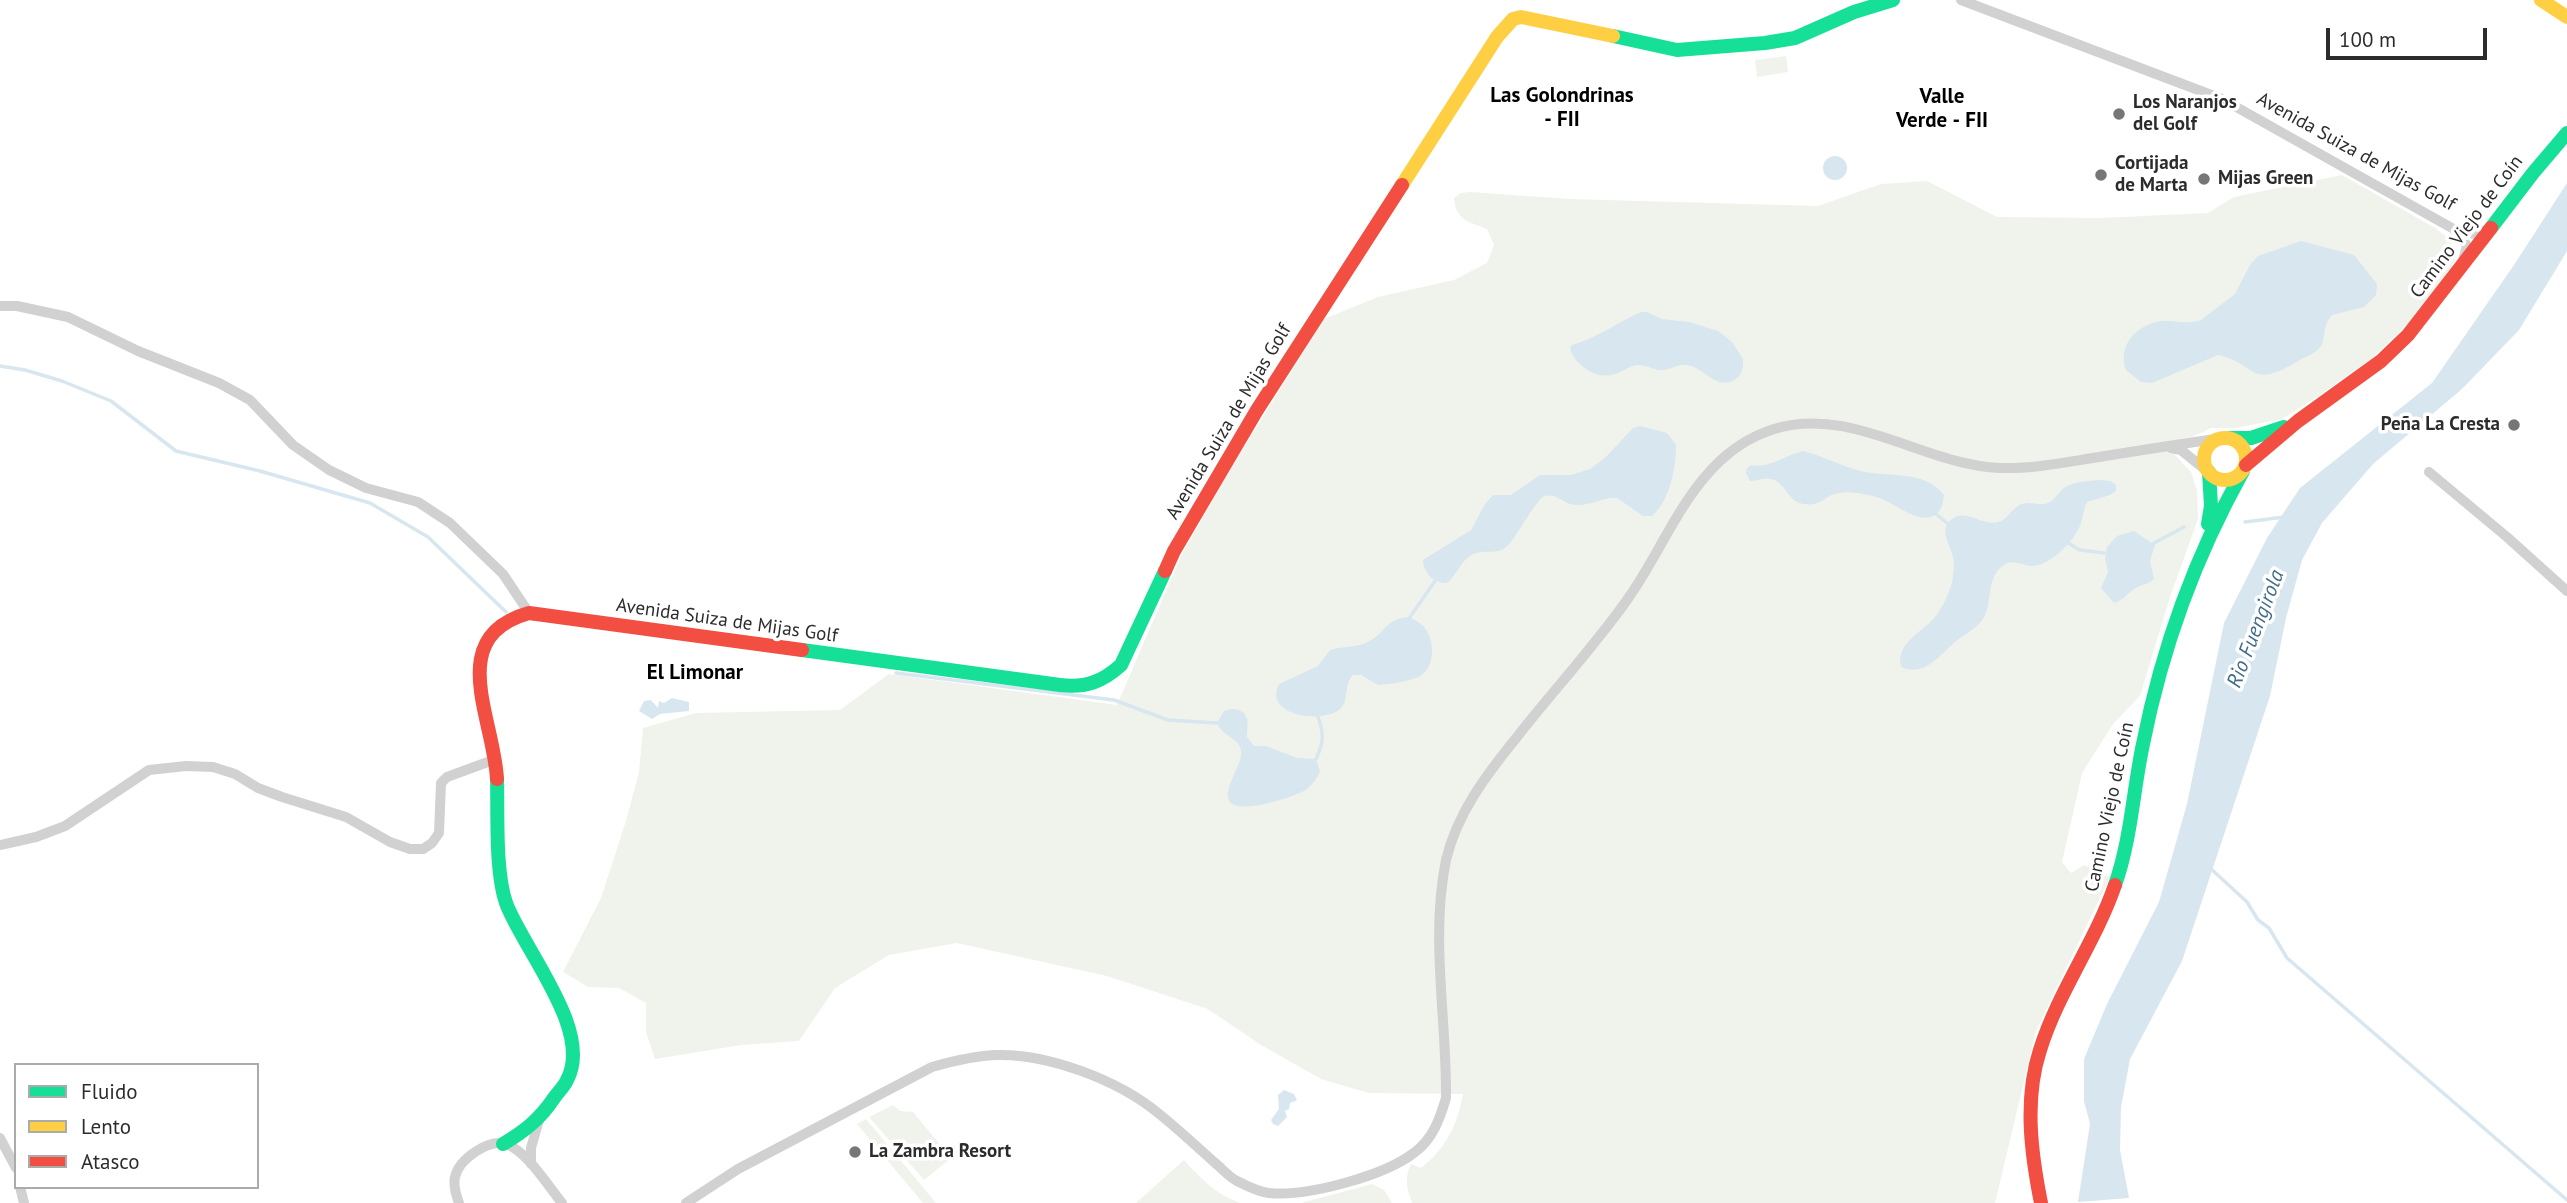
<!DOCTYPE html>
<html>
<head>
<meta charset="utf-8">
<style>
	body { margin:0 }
	#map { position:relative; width:2567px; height:1203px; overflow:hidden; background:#fff; font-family:"PT Sans",sans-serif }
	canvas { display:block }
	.legend { position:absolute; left:14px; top:1063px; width:245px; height:126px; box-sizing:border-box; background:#fff; border:2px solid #ababab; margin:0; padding:9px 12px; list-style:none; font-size:21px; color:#2c2c2c }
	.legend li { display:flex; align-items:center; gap:14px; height:35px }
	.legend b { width:35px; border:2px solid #ababab }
	.scale { position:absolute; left:2326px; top:28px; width:161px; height:32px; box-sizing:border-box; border:4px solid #2c2c2c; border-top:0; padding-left:9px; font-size:21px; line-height:24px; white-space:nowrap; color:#2c2c2c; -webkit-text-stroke:5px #fff; paint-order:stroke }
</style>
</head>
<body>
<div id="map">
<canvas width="2567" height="1203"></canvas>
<ul class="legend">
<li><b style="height:9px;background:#16e098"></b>Fluido</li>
<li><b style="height:9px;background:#ffcf43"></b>Lento</li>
<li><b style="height:9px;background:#f24e42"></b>Atasco</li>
</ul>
<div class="scale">100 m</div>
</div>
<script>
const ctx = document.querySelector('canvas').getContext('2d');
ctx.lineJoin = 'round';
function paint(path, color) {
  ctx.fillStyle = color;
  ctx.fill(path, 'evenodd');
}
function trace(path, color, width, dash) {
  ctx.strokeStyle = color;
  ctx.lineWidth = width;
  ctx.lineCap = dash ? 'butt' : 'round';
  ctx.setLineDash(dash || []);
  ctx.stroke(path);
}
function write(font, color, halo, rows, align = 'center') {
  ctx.font = font + ' "PT Sans",sans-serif';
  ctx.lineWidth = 7;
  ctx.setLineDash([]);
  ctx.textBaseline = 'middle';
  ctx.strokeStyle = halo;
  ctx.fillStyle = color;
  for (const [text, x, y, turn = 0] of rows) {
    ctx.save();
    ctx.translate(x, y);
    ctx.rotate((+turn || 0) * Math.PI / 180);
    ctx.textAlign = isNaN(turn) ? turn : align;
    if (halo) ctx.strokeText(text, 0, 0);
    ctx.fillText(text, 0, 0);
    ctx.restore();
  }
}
paint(new Path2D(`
	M1786,56L1788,72L1757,77L1755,60Z
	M2342,175L2435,228L2452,241L2456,258L2443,281L2414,318L2371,359L2320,395L2282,419L2236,428H2211L2192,437L2179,439L2175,455L2191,472L2197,490L2198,519L2170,597L2140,696L2113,724L2082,773L2062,862L2071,873L2084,865L2110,877L2036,1031L1995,1203H1412C1407,1187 1404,1180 1411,1164L1421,1168C1446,1148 1457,1126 1463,1094L1369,1093L1321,1079L1261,1045L1208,1009L1107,976L957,943L889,955L835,988L799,1041L741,1045L655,1059L646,1032V1003L619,988L588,987L563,972L601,898L626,821L639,772L643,728L696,713L840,710L889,674L1117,705L1181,556L1231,468L1324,319L1378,297L1454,280L1487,263L1494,245L1487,229C1468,221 1456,221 1454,198L1461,193L1470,192L1570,199L1818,206L1881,184L1927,181L1997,217L2100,218L2208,213L2234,197Z
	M893,1105L900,1111L913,1112L951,1158L924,1180L869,1117Z
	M866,1119L936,1203H923L857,1124Z
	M1184,1160C1200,1178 1217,1195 1240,1203H1136Z
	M1372,1184L1384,1190L1392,1203H1301Z`), '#f0f3eb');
paint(new Path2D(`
	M1823 168a12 12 0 1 1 24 0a12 12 0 1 1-24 0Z
	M2567,183V251L2519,330L2462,389L2373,464L2322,523L2302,560L2286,618L2270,696L2182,961L2130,1059L2121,1107L2120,1150L2129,1198L2078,1202L2090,1124L2084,1101V1059L2107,1004L2159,902L2187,804L2224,623L2267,538L2300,488L2432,383L2514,265Z
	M2301,241L2354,255L2377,284L2376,295L2364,307L2332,315C2323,324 2326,335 2321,346C2316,354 2306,356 2298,361C2249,391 2258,364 2218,355L2152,383L2141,382L2126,370C2117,346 2136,325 2161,321C2174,320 2187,325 2201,320L2235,294L2250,265L2258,256Z
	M1641,312H1647L1662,319L1689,322L1718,331L1732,342L1743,359C1744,368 1741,378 1732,381C1712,389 1702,363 1683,365C1676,365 1670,370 1662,370C1653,370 1645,364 1636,365C1627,367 1620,374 1611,375C1595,379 1573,363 1570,348L1572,345C1598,338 1617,322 1641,312Z
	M1640,426L1667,433L1676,445C1676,467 1670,501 1652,516H1643L1617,498C1603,497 1590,506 1575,505C1564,504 1556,493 1545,496C1537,498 1518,534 1510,543C1499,558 1485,547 1471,555C1460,562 1457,575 1447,583C1434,584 1423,572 1423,560L1471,530L1485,504L1493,495H1511L1540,475H1571L1590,469L1605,458L1633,428Z
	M1803,451C1823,456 1841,466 1861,471C1889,478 1924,469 1944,495C1943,504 1941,514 1931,517C1914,522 1893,501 1876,497C1866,494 1849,491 1839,493C1824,495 1822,507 1804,504C1787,502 1786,482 1771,479C1764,477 1757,481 1750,481L1746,473L1747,468L1751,465C1769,469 1785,455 1803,451Z
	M2100,480L2111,481L2116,485V491L2110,495L2087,502C2083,510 2083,520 2079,528C2072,543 2049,567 2030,566C2022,565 2012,559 2004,565C1987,576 1992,598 1986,613C1980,628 1966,633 1955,642C1939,656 1924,677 1901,667C1895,643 1923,632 1935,617C1941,610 1947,597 1950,589C1953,581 1955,566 1953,557C1950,544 1938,529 1952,519C1965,508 1982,526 1998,522C2007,520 2011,510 2018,506C2027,500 2035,505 2044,504C2055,502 2056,494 2064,488C2074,481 2089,481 2100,480Z
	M2134,531L2155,545L2150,561L2154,579C2148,585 2140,584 2133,590C2125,595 2123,601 2114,603L2101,588L2108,572L2105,558L2107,547L2117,536Z
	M1410,617C1415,620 1421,623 1424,627C1436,641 1435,670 1418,677C1406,682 1391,684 1378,685L1361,675H1353C1343,685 1350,701 1339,710C1320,724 1263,715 1279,684L1318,666L1330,650C1342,646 1356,648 1368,642C1387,632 1385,618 1410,617Z
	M672,698L689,702V711L660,714L652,719L639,711L644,701L651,700L658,708L659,701L664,703Z
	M1232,709C1250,710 1248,723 1247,737L1254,746H1266L1297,758L1316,759L1320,772C1317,778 1313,784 1307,789C1296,797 1239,815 1230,802C1222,790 1240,768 1241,755C1243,738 1222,737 1217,723L1224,711Z
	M1284,1090L1294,1094L1297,1100L1290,1103L1289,1109L1285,1111L1287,1117L1278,1126L1273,1124L1271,1120L1279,1109L1278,1095Z`), '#d8e6ef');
trace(new Path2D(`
	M0,366L25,370L62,381L111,401L176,451L260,471L370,503L428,537L506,612
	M1936,514L1947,523
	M2245,522L2284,517
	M2068,543L2080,550L2104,553
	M2154,543L2184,527
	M1410,617L1435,581
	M896,673L1114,700L1168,720L1217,723
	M1316,759C1324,742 1324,734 1318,717
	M2209,867L2247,902L2258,920L2269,928L2287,958L2567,1200`), '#d8e6ef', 3.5);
trace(new Path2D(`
	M1961,0L2222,99L2459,232L2477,234L2490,228
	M2459,232L2467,246L2463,260
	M0,306H17L68,317L138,351L219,383L250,400L293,445L329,470L366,488L418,502L450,523L503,574L529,613
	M2171,448L2181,450L2207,471
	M2429,472L2507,537L2567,591
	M0,845L36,837L65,826L149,770L186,766L213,767L235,774L258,788L282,797L346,817L390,842L410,849H423L432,843L439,833L441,783L447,777L496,759
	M0,1138L16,1168
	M531,1164V1148L539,1120
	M20,1187L24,1203
	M459,1203C456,1195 453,1186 455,1177C459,1159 488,1139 506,1144C527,1151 548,1186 562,1203
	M686,1203L738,1169L932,1067C953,1061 973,1056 995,1055C1047,1053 1118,1080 1158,1113C1177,1128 1195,1145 1214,1162C1222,1168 1229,1178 1239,1182C1247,1186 1259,1192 1269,1193C1306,1197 1385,1176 1415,1152C1433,1139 1440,1118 1446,1098C1447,1019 1430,939 1446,860C1457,813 1487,774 1517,737C1553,691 1593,648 1627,600C1660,554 1679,499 1721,460C1735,447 1755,435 1774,429C1851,405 1924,465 2000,468C2031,469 2062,463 2093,458C2136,451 2180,444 2223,438`), '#d1d1d1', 10);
trace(new Path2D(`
	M1613,36L1677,50L1765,43L1795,38L1854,12L1893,0
	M2491,228L2533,173L2567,133
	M2230,438H2251L2284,427
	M2208,524L2211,506L2209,472
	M802,650L1060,685C1086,688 1102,682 1121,665L1165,571
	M497,779C498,814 495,871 506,903C523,949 594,1031 567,1080C564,1087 558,1092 554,1098C540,1119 525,1131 503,1144
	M2115,885C2131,840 2133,791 2143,744C2162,648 2195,557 2243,471`), '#16e098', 14);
trace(new Path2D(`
	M2541,0L2567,17
	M1402,185L1497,37L1513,19L1521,17L1613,36
	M2204 459a21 21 0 1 1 42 0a21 21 0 1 1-42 0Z`), '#ffcf43', 14);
trace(new Path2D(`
	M2246,465L2298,421L2381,361L2408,335L2491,228
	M1165,571L1174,551L1257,410L1402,185
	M497,779C494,718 444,637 529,613L802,650
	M2041,1203C2031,1153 2024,1099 2040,1050C2058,992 2095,943 2115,885`), '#f24e42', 14);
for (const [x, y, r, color] of [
	[2119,114,7,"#767676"],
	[2101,175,7,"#767676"],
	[2204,179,7,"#767676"],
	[2514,425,7,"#767676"],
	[855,1152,7,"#767676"]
]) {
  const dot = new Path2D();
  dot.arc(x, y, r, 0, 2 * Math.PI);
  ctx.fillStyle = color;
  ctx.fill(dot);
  trace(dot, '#fff', 2.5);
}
write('bold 19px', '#2c2c2c', '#fff', [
	["Los Naranjos",2133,103],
	["del Golf",2133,125],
	["Cortijada",2115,164],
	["de Marta",2115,186],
	["Mijas Green",2218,179],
	["Peña La Cresta",2500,425,"right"],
	["La Zambra Resort",869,1152]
], 'left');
write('19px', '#2c2c2c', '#fff', [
	["Avenida Suiza de Mijas Golf",2356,152,29],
	["Camino Viejo de Coín",2467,227,-53],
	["Avenida Suiza de Mijas Golf",1229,422,-59],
	["Avenida Suiza de Mijas Golf",727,621,8],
	["Camino Viejo de Coín",2110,807,-78]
]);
write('bold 21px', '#000', '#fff', [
	["Las Golondrinas",1562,96],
	["- FII",1562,120],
	["Valle",1942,97],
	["Verde - FII",1942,121],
	["El Limonar",695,673]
]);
write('italic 21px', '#416d87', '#fff', [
	["Rio Fuengirola",2256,629,-69]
]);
</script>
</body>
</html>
